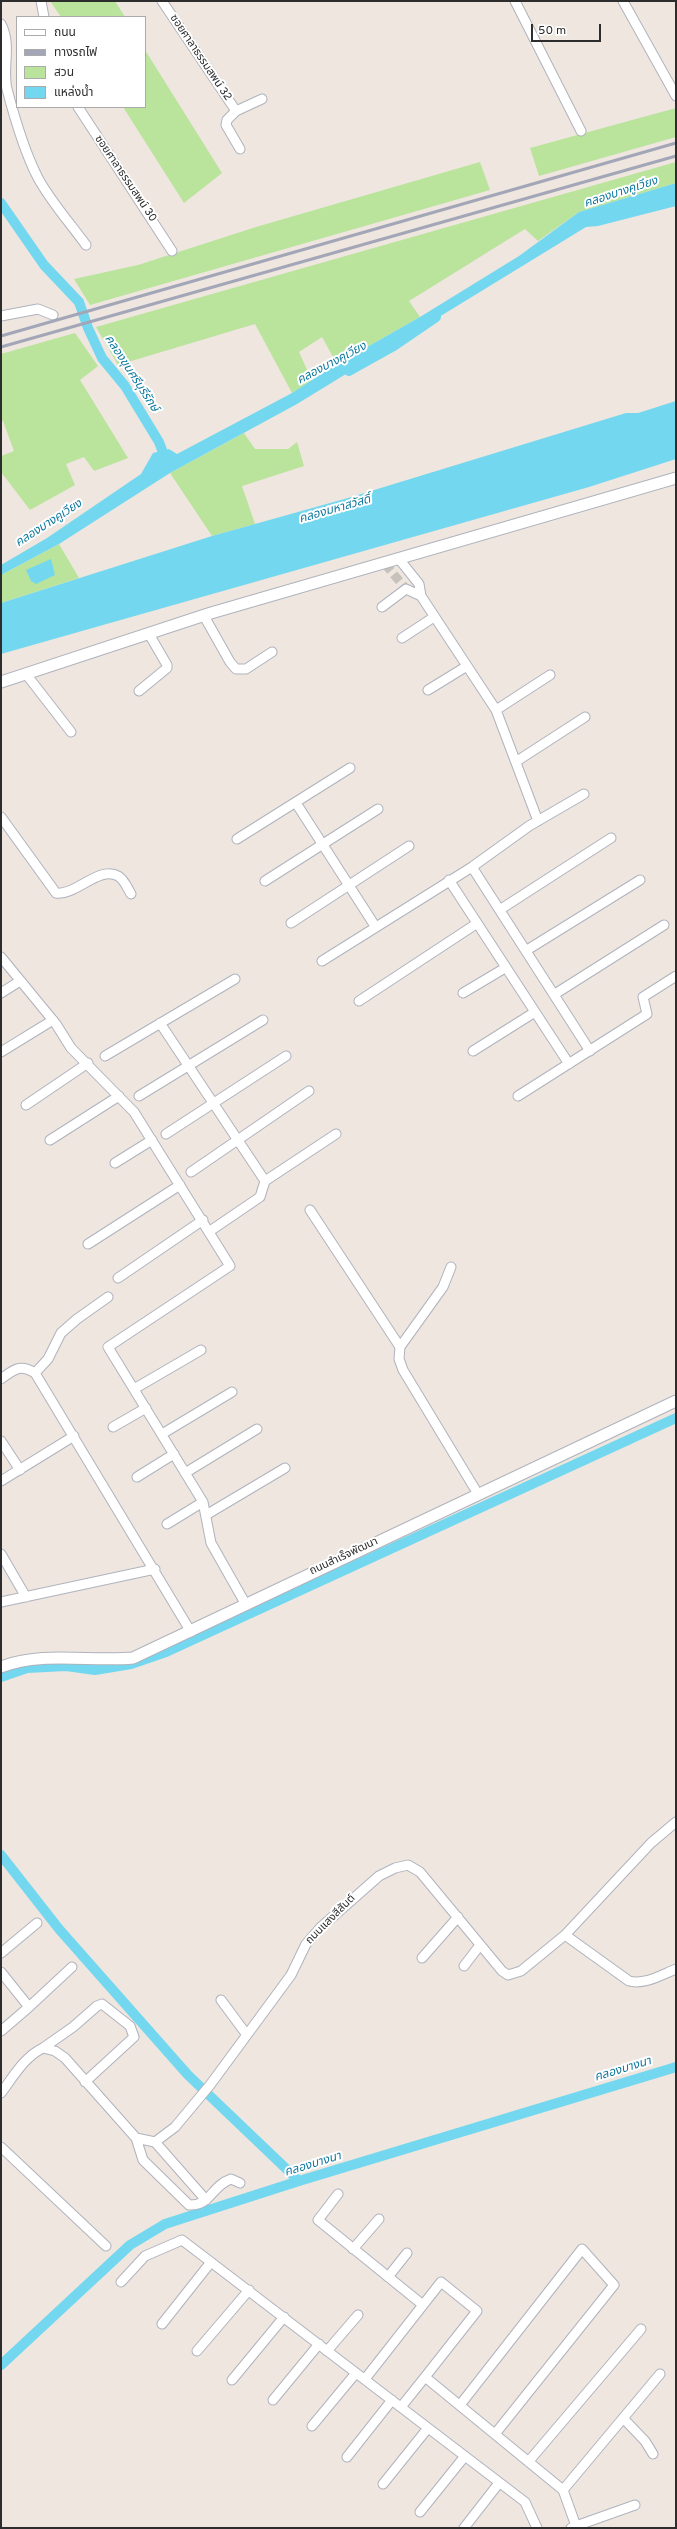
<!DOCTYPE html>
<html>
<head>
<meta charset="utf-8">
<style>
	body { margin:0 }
	#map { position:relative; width:677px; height:2529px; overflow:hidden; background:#eee6df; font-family:Overpass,"Noto Sans Thai",sans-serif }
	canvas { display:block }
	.frame { position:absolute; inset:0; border:2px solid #2d2d2d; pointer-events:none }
	.legend { position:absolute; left:16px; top:16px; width:130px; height:92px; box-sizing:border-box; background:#fff; border:1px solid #ababab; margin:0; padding:5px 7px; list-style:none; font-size:12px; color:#2d2d2d }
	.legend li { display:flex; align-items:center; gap:8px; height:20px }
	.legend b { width:20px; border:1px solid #ababab }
	.scale { position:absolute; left:531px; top:24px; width:70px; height:18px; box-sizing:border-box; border:2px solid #2d2d2d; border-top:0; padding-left:5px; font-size:12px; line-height:14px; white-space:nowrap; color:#2d2d2d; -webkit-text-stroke:3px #fff; paint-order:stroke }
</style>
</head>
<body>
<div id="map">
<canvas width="677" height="2529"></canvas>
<div class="frame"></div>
<ul class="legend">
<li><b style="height:5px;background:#fff"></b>ถนน</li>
<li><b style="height:5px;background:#a2a6b7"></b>ทางรถไฟ</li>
<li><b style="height:11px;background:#bae49c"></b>สวน</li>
<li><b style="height:11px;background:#73d8ef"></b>แหล่งน้ำ</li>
</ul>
<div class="scale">50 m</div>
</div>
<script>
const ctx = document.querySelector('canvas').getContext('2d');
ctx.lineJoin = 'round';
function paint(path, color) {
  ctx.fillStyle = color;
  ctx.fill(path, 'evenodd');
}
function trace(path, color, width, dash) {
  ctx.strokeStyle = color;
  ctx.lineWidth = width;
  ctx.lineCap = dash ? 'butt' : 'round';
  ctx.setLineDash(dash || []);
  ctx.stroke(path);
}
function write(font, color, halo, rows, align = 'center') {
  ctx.font = font + ' Overpass,"Noto Sans Thai",sans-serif';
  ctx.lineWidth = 4;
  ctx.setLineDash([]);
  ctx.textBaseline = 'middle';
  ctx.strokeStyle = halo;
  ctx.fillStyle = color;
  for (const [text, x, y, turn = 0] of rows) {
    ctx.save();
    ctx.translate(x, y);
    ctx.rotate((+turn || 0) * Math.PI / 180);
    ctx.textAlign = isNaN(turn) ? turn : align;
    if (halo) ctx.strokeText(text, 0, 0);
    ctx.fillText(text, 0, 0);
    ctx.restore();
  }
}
paint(new Path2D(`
	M50,1H115L125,17H61Z
	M145,50L222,173L184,203L123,107H145Z
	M676,108V137L539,176L530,148Z
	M480,162L490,190L90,305L74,279L138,265L256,227Z
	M676,162V183L579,212L538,241L525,229L409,301L420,317L337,364L322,337L299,352L312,381L292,393L255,324L118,365L96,327Z
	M75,333L98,366L80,380L128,458L94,471L84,457L66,464L75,485L30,510L1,472V456L14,451L3,421H1V354Z
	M244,433L255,449H288L297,442L304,466L242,486L255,524L212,536L170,473Z
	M59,544L79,578L1,603V575Z`), '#bae49c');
paint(new Path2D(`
	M676,183V206L598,226L586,227L297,404L170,473L59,544L1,575V565L47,538L141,474L153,453L169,449L177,454L292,393L337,364L420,317L519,256L579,212Z
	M676,401V459L589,487L1,654V603L212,536L348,498L626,413H638Z
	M51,559L55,575L36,584L31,581L26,570Z`), '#73d8ef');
trace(new Path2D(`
	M1,203L44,265L79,302L88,328L102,358L125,386L159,442L167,463
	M349,371L392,347L436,317
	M1,1677L27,1668L66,1666L95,1670L131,1664L166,1652L676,1418
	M1,1855L59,1929L188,2075L299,2181
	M1,2365L130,2245L165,2224L299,2181L676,2067`), '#73d8ef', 10);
trace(new Path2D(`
	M385,564L406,589`), '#c7c1bb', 9, [9, 4.5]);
const minor = new Path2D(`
	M41,1L44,17
	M162,1L236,111L262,99
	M515,1L581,131
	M623,1L676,96
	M1,24C12,45 2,67 7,89C14,116 25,153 38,178C51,202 70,223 86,245
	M78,107L172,251
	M236,111L227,120L226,125L240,149
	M1,316L38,309L53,315
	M399,559L419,584L421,596L496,710L538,821
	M382,607L406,589L421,596
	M204,616L230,662L236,669H246L272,652
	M402,638L434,617
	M26,674L71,732
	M428,690L467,666
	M139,691L167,668V665L149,634
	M496,710L550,675
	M517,761L585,717
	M296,803L375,926
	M1,817L56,893C75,896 100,865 118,876C124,879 128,889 131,894
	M237,839L350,768
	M472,867L590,1051
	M449,880L569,1064
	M265,881L378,809
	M501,909L611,838
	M291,923L409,846
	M527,950L640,880
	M1,957L56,1024L71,1048L134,1112L230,1266L108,1347L203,1502L211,1543L245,1603
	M322,961L472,867L529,826L584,794
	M1,993L20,981
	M463,993L505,968
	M555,994L664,925
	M359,1001L476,924
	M160,1023L265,1181L260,1197L210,1231
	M473,1051L535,1012
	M1,1052L53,1020
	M105,1056L235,979
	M139,1096L263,1020
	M518,1096L647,1014L643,997L676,976
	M26,1105L88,1063
	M166,1134L286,1056
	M50,1140L119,1096
	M115,1163L152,1140
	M191,1172L309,1091
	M265,1181L336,1134
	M310,1210L400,1347L399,1359L403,1370L478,1494
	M88,1244L180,1185
	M118,1278L203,1220
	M400,1347L443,1287L451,1267
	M35,1373L48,1359L61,1333L77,1319L108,1297
	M1,1379C14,1369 20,1364 35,1373L191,1632
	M134,1389L201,1350
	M113,1427L146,1408
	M162,1434L232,1392
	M1,1441L20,1470
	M185,1473L257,1429
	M137,1477L174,1454
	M1,1481L74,1436
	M206,1515L285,1468
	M167,1524L203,1502
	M1,1554L26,1597
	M1,1602L155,1569
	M565,1935L629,1981C645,1985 661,1975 676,1969
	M1,1953L37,1923
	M422,1958L458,1917
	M464,1966L480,1945
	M1,1972L29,2007L1,2031
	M221,2000L247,2035
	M29,2007L72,1967
	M43,2048L73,2027L97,2006L102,2004L130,2026L134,2037L85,2082
	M1,2093C13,2077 24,2057 43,2048L55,2051L65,2058L136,2138L155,2142L175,2127L210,2085L291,1975L306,1944L320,1928L379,1876L395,1868L408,1865L420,1872L502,1971L508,1975L521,1971L565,1935L651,1843L676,1822
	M136,2138L143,2160L189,2205C211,2206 211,2186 231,2179L240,2183
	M155,2142L206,2200
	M1,2147L106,2246
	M338,2194L318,2220L423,2305
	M353,2249L379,2219
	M388,2277L407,2253
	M121,2282L145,2256L182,2240L525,2502L537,2528
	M162,2324L211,2262
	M197,2351L249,2290
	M327,2351L358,2315
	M365,2379L441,2282L477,2311L425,2377
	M232,2380L284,2317
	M273,2400L319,2344
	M460,2405L582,2249L614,2285L495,2434
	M401,2407L425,2377L563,2490L576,2526L571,2528
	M623,2418L645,2441L653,2454
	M312,2426L356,2373
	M347,2457L392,2400
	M529,2461L641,2329
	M383,2484L428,2428
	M563,2490L660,2374
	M420,2512L465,2456
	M576,2526L635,2505
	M464,2528L499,2483`);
const tertiary = new Path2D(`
	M1,682L211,613L676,478
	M1,1667C42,1651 90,1662 133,1658L676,1401`);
trace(minor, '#afb3bd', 11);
trace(tertiary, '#afb3bd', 13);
trace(minor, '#fff', 9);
trace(tertiary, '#fff', 11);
trace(new Path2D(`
	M1,336L676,143
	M1,347L676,156`), '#a2a6b7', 3);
write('11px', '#2d2d2d', '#fff', [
	["ซอยศาลาธรรมสพน์ 32",200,58,56],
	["ซอยศาลาธรรมสพน์ 30",125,179,56],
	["ถนนสำเร็จพัฒนา",344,1557,-25],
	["ถนนแสงสีสันต์",331,1920,-45]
]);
write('italic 12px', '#0e799f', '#fff', [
	["คลองบางคูเวียง",621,193,-18],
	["คลองบางคูเวียง",332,364,-28],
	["คลองขุนศรีบุรีรักษ์",131,374,57],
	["คลองมหาสวัสดิ์",335,510,-16],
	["คลองบางคูเวียง",49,524,-33],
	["คลองบางนา",623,2070,-17],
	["คลองบางนา",313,2165,-17]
]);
</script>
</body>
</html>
